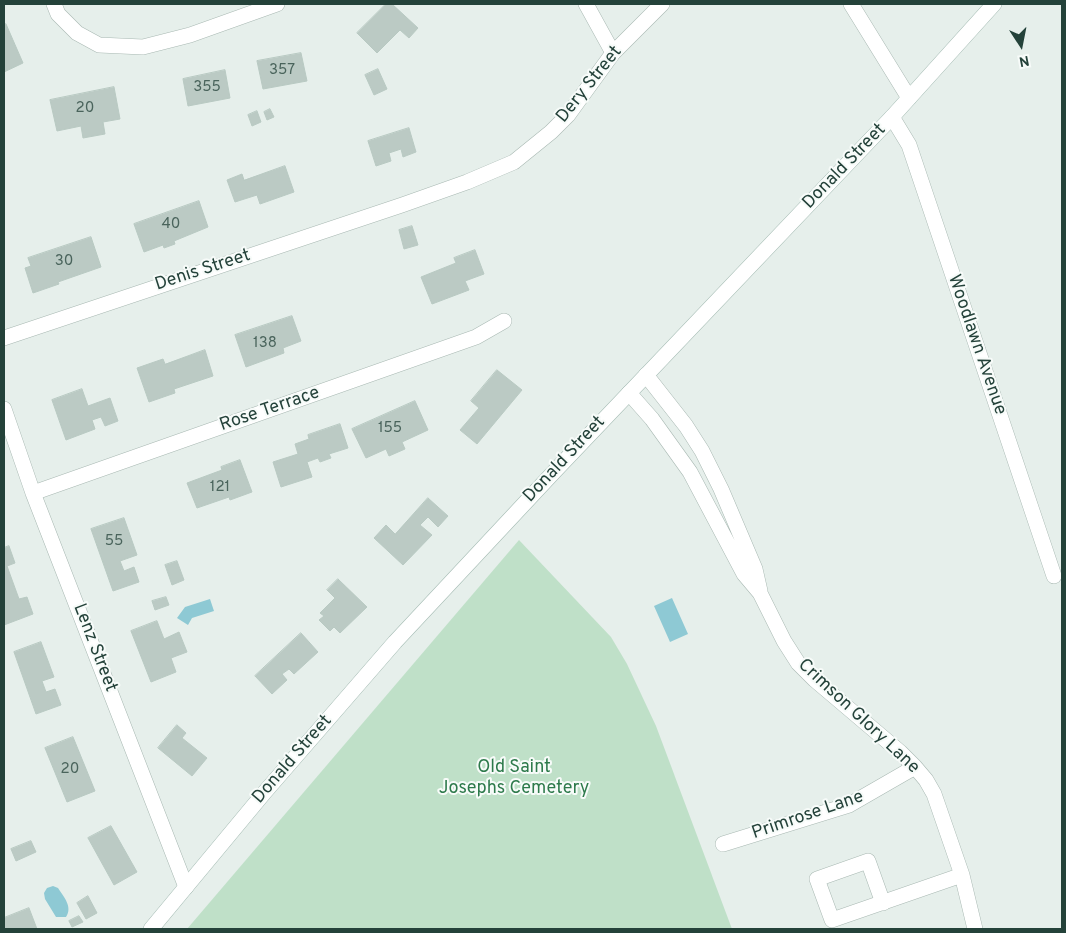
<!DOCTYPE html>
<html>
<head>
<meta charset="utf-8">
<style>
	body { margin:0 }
	#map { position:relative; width:1066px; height:933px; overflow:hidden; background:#e6efeb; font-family:Overpass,sans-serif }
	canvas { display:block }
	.frame { position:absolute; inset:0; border:5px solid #24423a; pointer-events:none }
	.north { position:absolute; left:996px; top:20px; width:50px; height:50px; -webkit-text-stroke:4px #f7fbf9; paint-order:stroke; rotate:169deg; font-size:14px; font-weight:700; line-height:20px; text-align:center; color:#24423a }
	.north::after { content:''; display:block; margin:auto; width:18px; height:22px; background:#24423a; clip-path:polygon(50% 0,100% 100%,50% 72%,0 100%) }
</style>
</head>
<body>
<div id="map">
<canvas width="1066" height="933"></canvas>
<div class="frame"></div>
<div class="north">N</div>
</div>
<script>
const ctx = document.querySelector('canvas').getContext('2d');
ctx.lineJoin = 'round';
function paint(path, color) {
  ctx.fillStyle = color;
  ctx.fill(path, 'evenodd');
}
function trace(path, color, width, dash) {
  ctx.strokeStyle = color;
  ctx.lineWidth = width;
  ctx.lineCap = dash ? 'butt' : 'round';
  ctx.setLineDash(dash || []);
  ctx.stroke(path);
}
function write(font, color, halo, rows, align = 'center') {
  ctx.font = font + ' Overpass,sans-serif';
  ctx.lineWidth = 4;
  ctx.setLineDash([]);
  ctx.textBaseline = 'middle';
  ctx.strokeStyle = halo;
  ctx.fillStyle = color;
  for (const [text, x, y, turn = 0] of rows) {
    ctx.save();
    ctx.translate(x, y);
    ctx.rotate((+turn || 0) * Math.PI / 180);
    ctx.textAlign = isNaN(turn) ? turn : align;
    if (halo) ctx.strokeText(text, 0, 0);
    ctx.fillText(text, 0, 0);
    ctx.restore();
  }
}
paint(new Path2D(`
	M519,540L611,637L627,664L656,726L732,929H187Z`), '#bfe0c8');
paint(new Path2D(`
	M672,598L688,634L670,642L654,606Z
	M210,599L214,611L192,618L188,625L177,618L185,607Z
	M53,886L58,888C64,897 73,907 66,917H56L45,899L44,893L47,888Z`), '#8ec9d4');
const building = new Path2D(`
	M386,4H392L418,28L409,38L400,30L377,53L357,33Z
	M6,24L23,63L4,72V25Z
	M301,53L307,81L263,89L257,61Z
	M378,69L387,89L374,95L365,75Z
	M225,70L230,98L188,106L183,79Z
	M114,87L120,119L103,122L105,134L83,138L81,126L57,131L50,100Z
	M270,109L274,117L267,120L264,112Z
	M257,111L261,122L252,126L248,115Z
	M409,128L416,152L403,157L401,149L389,153L391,161L376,166L368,141Z
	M285,166L294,192L260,204L257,195L235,202L227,180L242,174L244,180Z
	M199,201L208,227L174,241L175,244L164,248L163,245L144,252L134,224Z
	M412,226L418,245L404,249L399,230Z
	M91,237L101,267L58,282L59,284L33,293L25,268L31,266L28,258Z
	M475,250L484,274L465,281L469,290L432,304L421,277L456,263L454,258Z
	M292,316L301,341L283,348L284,353L246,367L235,335Z
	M205,350L213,376L174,389L175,393L149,402L137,368L163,359L165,364Z
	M497,370L522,390L477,444L460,430L479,408L471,401Z
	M82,389L88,406L110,398L118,421L105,426L101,417L92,420L95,429L66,440L52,400Z
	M415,401L428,430L402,442L405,449L389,456L386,449L366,458L352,429Z
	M340,424L348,448L329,454L331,458L320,462L318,458L307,462L312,477L281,487L273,462L298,454L295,444L309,439L308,435Z
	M240,460L252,492L230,500L229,497L197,508L187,483L222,470L221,467Z
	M428,498L448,516L438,527L428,517L420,525L432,535L403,565L374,538L386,525L395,534Z
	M124,518L137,555L120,561L124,571L134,567L139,582L113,591L91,529Z
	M9,546L15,563L7,566L19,599L27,597L33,614L4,625V548Z
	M177,561L184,580L172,585L165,565Z
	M338,579L367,607L340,633L334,627L330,631L319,620L324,616L320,613L335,598L327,590Z
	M166,597L169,605L155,610L152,601Z
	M157,621L164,639L179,632L187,652L171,658L176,672L151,682L131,631Z
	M301,633L318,652L294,674L289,669L282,674L287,680L272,694L255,676Z
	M41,642L54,677L42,681L46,692L55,689L61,705L36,714L14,652Z
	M177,725L186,733L182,738L207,758L192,776L158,748Z
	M73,737L95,791L67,802L45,748Z
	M111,826L137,872L114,885L88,838Z
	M31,841L36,852L16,861L11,849Z
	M88,896L97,913L86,919L77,903Z
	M29,908L37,929H4V918Z
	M79,916L83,922L72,927L69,921Z`);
paint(building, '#bbcac4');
trace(building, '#b8c9c2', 1);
const street = new Path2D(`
	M54,4L58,14L77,33L99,45L143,47L190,35L277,4
	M586,4L613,53
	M851,4L909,98
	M892,117L909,145L1054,576
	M4,338L402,205L467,182L514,162L551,132L568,115L613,53L662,4
	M646,375L686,426L702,451L721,489L755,569L760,591
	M629,393L652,419L690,472L744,574L760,593L784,641L798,663L815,680L900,752L915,767L926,780L934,794L962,875L975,929
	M4,409L33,493L186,887
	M33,493L476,337L504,321
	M723,844L849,805L915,767
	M883,903L868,861L817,879L832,920L962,875`);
const secondary = new Path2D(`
	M151,929L264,793L395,642L552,474L892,117L994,4`);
trace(street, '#a8b8b2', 16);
trace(secondary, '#a4bbb3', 16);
trace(street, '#fff', 15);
trace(secondary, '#fff', 15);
write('15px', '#4a645c', null, [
	["357",282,71],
	["355",207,88],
	["20",85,109],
	["40",171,225],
	["30",64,262],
	["138",265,344],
	["155",390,429],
	["121",220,488],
	["55",114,542],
	["20",70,770]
]);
write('18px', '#24423a', '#f7fbf9', [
	["Dery Street",590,85,-51],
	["Donald Street",845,167,-46],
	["Denis Street",203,271,-18],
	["Woodlawn Avenue",976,345,71],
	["Rose Terrace",270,410,-19],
	["Donald Street",565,460,-47],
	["Lenz Street",94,648,69],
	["Crimson Glory Lane",858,717,43],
	["Donald Street",293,760,-49],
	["Primrose Lane",808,816,-19]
]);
write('18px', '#2d7a4b', '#f7fbf9', [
	["Old Saint",514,768],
	["Josephs Cemetery",514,789]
]);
</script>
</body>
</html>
